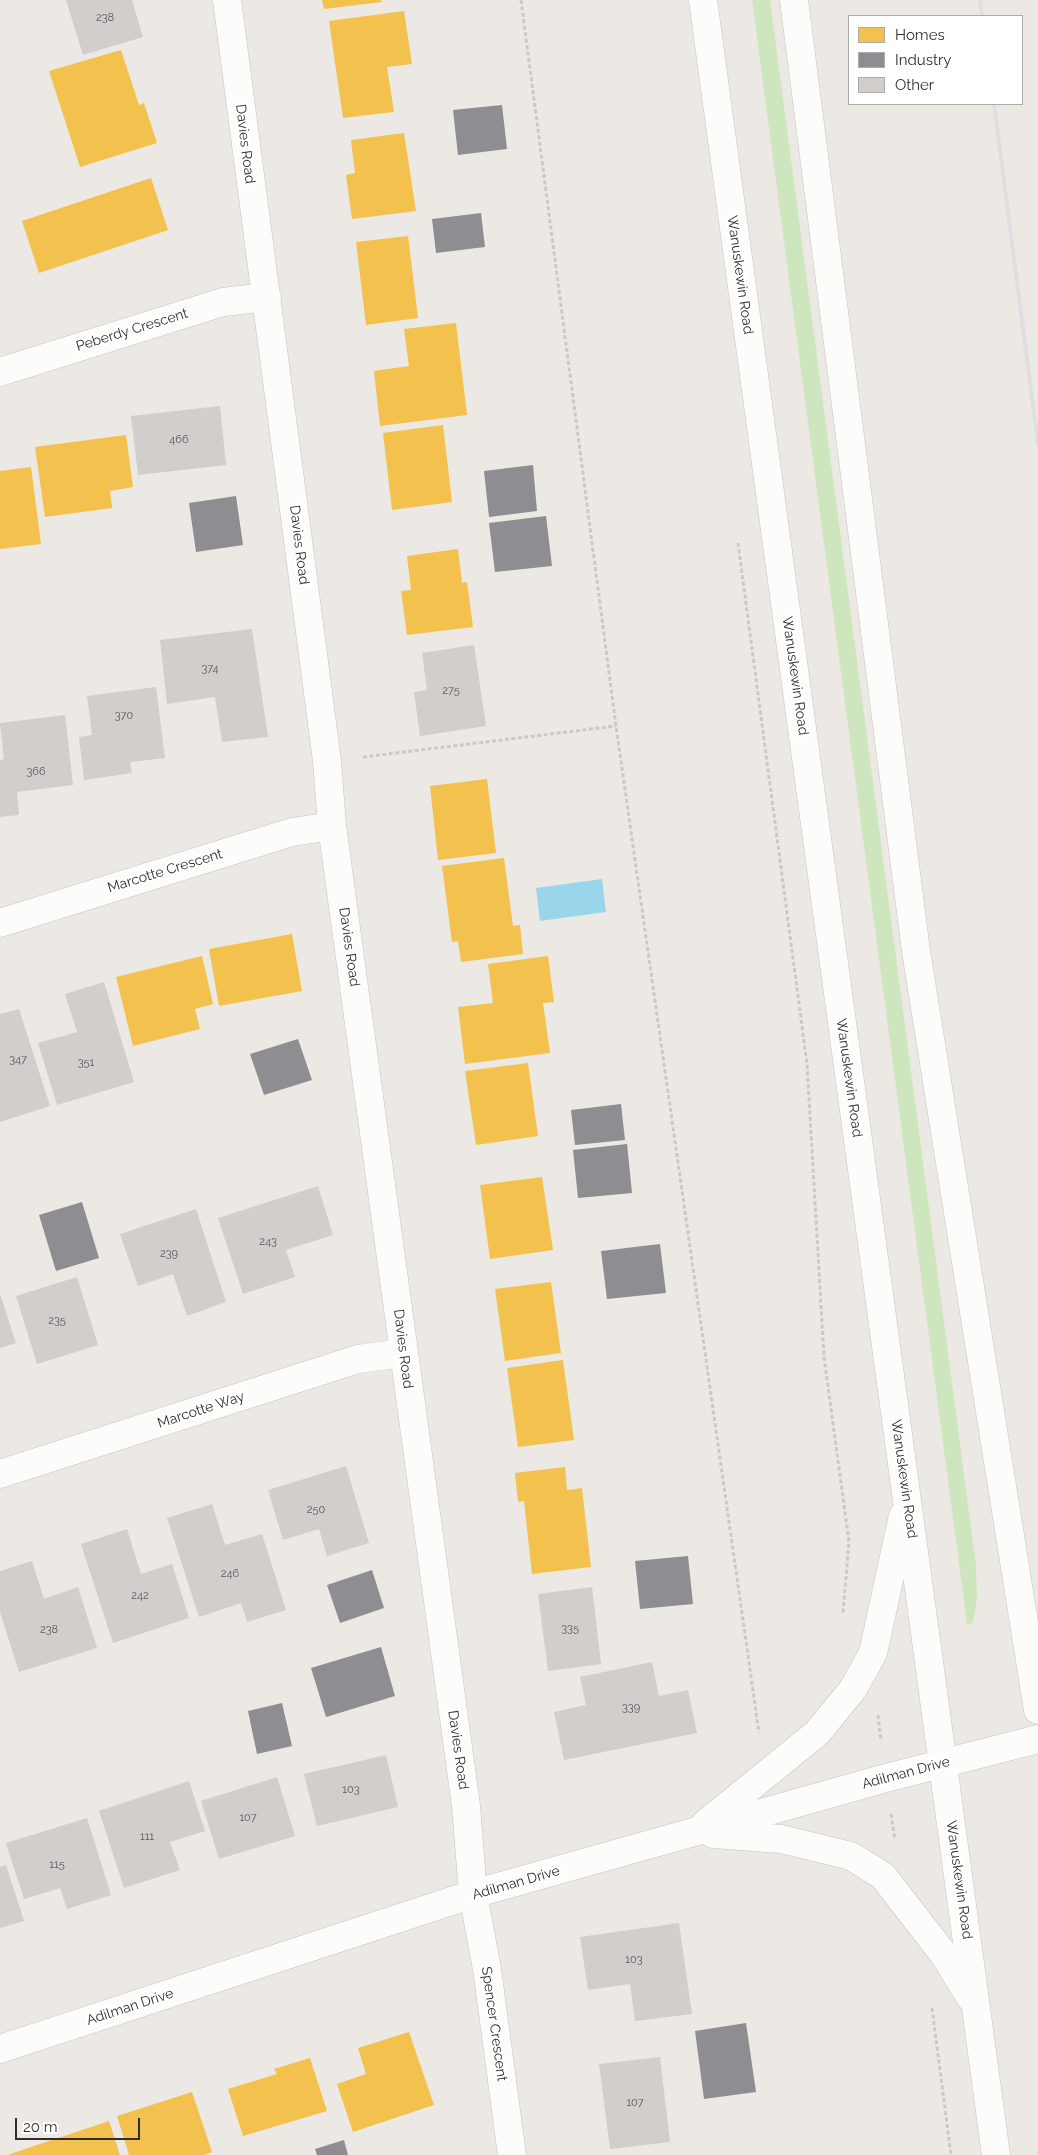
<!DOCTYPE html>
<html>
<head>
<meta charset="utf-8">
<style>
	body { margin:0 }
	#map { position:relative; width:1038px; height:2155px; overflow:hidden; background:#ece8e4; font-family:Raleway,sans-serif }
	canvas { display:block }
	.legend { position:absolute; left:848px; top:15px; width:175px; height:90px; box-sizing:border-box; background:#fff; border:1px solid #ababab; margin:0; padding:6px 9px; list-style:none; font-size:15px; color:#2e2e2e }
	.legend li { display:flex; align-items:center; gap:10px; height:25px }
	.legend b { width:25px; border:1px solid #ababab }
	.scale { position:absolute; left:15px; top:2118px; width:125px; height:22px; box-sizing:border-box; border:2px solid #2e2e2e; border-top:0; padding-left:6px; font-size:15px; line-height:18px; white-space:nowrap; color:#2e2e2e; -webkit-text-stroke:4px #fff; paint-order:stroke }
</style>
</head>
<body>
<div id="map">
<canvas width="1038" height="2155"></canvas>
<ul class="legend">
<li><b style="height:14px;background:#f2c14e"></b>Homes</li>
<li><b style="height:14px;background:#8d8d92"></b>Industry</li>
<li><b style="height:14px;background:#d1cecb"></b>Other</li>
</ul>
<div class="scale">20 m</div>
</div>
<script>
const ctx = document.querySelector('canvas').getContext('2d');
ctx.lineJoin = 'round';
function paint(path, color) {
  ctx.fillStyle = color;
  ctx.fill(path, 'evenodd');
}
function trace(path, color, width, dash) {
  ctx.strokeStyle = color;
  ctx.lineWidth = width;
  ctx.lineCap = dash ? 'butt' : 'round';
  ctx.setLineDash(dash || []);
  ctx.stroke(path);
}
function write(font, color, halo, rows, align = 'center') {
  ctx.font = font + ' Raleway,sans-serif';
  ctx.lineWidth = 5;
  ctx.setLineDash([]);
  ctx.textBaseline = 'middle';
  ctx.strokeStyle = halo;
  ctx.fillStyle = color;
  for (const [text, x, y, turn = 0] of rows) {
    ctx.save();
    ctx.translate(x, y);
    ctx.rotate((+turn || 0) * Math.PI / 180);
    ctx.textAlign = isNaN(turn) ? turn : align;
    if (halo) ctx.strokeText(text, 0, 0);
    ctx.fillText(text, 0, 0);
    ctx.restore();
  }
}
paint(new Path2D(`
	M752,0H770L976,1565L977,1598L973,1623L967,1624Z`), '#cee6be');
paint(new Path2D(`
	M602,879L606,912L540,921L536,888Z`), '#99d6ec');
paint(new Path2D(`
	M322,0H381L382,2L324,9Z
	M404,11L412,64L387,67L394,112L343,118L329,21Z
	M121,50L139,105L144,103L157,143L80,167L49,71Z
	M404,133L416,211L352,219L346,175L355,173L351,140Z
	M151,178L168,230L39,273L22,221Z
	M408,236L418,318L366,325L356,242Z
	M456,323L467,415L380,426L374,371L409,366L404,329Z
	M443,425L452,502L392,510L383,433Z
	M126,435L133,487L110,491L112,508L45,517L35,447Z
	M31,467L41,544L0,549V471Z
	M458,549L462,583L467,582L473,627L407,635L401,591L411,590L407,556Z
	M487,779L496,853L438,860L430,786Z
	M504,858L513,926L520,925L523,954L461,962L458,941L452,942L442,866Z
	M292,934L302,991L219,1006L209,949Z
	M202,956L213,1004L195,1009L200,1029L133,1046L116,977Z
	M548,956L554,1002L543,1003L550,1053L465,1064L458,1007L493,1003L488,964Z
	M528,1063L538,1136L476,1145L465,1071Z
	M542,1177L553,1250L490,1259L480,1185Z
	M551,1282L561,1353L505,1361L495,1289Z
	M563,1360L574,1440L518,1447L507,1368Z
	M565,1467L567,1490L582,1488L591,1567L532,1574L524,1501L518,1502L515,1473Z
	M409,2032L434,2105L353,2132L337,2084L366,2074L358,2048Z
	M310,2058L327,2111L243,2136L228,2089L277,2074L274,2069Z
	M192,2092L212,2152L204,2155H129L117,2116Z
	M109,2121L120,2155H7Z`), '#f2c14e');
paint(new Path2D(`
	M502,105L507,149L458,155L453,110Z
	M481,213L485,247L436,253L432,219Z
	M533,465L537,511L489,517L484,471Z
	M236,496L243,545L196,552L189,503Z
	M546,516L552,566L495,572L489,523Z
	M298,1039L312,1080L264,1095L250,1054Z
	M621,1104L625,1140L575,1145L571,1110Z
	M627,1144L632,1193L578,1198L573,1150Z
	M82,1202L99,1258L56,1271L39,1215Z
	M660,1244L666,1293L607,1299L601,1251Z
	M688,1556L693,1604L640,1609L635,1561Z
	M372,1570L384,1608L340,1623L327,1585Z
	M381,1647L395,1696L326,1717L311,1668Z
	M282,1703L292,1746L257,1754L248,1711Z
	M746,2023L756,2092L704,2099L695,2031Z
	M344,2140L348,2155H317L315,2149Z`), '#8d8d92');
paint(new Path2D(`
	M66,0H132L143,37L83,55Z
	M220,406L226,465L138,475L131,416Z
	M252,629L268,737L222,742L215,697L167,704L160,640Z
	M474,645L486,726L420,736L414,692L427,690L422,653Z
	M156,687L165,758L130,762L132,773L84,780L79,737L92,735L87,696Z
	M65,715L73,785L17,792L19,815L0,817V760L4,759L0,723Z
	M104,982L134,1082L57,1105L38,1043L77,1032L65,994Z
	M19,1009L50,1106L0,1122V1014Z
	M318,1186L333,1235L286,1250L295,1277L243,1294L218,1218Z
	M196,1209L226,1302L187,1316L173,1274L138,1286L120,1234Z
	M77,1277L98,1345L37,1364L16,1296Z
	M0,1294L16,1343L0,1348Z
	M346,1466L369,1543L327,1556L319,1529L283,1540L268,1490Z
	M212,1504L225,1545L262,1534L286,1610L247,1622L241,1603L199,1617L167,1518Z
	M127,1529L141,1574L172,1564L189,1618L113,1643L81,1544Z
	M32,1561L44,1599L78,1587L97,1648L19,1672L0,1612V1571Z
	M592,1587L601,1664L548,1671L538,1594Z
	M652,1662L659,1696L688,1690L697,1733L564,1760L554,1712L586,1705L580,1677Z
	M386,1755L398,1807L317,1826L304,1774Z
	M277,1777L295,1836L219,1859L201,1801Z
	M189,1781L205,1831L170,1842L180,1870L124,1888L99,1811Z
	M87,1818L111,1895L67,1909L60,1888L24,1899L6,1843Z
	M6,1865L24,1921L0,1928V1867Z
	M679,1923L692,2014L635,2021L630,1984L588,1990L580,1937Z
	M660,2057L670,2142L610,2149L599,2064Z`), '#d1cecb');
const street = new Path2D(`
	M227,0L327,761L332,826L466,1806L473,1894L487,1969L512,2155
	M0,372L223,302L267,297
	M0,923L292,832L332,826
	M0,1474L358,1359L403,1353`);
const secondary = new Path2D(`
	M703,0L996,2155
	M794,0L916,951L1038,1710
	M705,1824L817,1733L853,1689L873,1653L903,1516
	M713,1834L781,1839L851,1856L883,1876L945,1956L970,1997
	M0,2049L473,1894L886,1778L1038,1739`);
trace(street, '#c5c4c5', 29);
trace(secondary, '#c5c4c5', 29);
trace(new Path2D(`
	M521,0L616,726L759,1733
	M738,543L807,1064L824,1357L849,1542L843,1613
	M363,757L616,726
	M878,1715L881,1741
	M891,1814L895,1840
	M932,2008L951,2155`), '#c9c9c8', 3, [4, 2.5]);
trace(street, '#fcfcfb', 28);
trace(secondary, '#fcfcfb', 28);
trace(new Path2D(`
	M980,0L982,16
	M994,104L1038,444`), '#dfdfe1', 4);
write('11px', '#585857', null, [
	["238",105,18],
	["466",179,440],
	["374",210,669],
	["275",451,691],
	["370",124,716],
	["366",36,772],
	["347",18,1060],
	["351",86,1063],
	["243",268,1242],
	["239",169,1254],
	["235",57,1321],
	["250",316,1510],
	["246",230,1574],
	["242",140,1596],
	["335",570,1629],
	["238",49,1630],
	["339",631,1708],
	["103",351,1790],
	["107",248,1818],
	["111",147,1837],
	["115",57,1865],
	["103",634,1960],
	["107",635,2103]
]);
write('14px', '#2e2e2e', '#fff', [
	["Davies Road",245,144,83],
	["Wanuskewin Road",740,275,82],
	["Peberdy Crescent",132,330,-17],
	["Davies Road",299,545,83],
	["Wanuskewin Road",795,676,82],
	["Marcotte Crescent",165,871,-17],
	["Davies Road",349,947,82],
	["Wanuskewin Road",849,1078,82],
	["Davies Road",403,1349,83],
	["Marcotte Way",201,1410,-18],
	["Wanuskewin Road",904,1479,82],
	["Davies Road",458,1750,82],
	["Adilman Drive",906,1773,-15],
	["Wanuskewin Road",959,1880,82],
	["Adilman Drive",516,1883,-16],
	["Adilman Drive",130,2007,-18],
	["Spencer Crescent",494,2024,82]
]);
</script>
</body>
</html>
